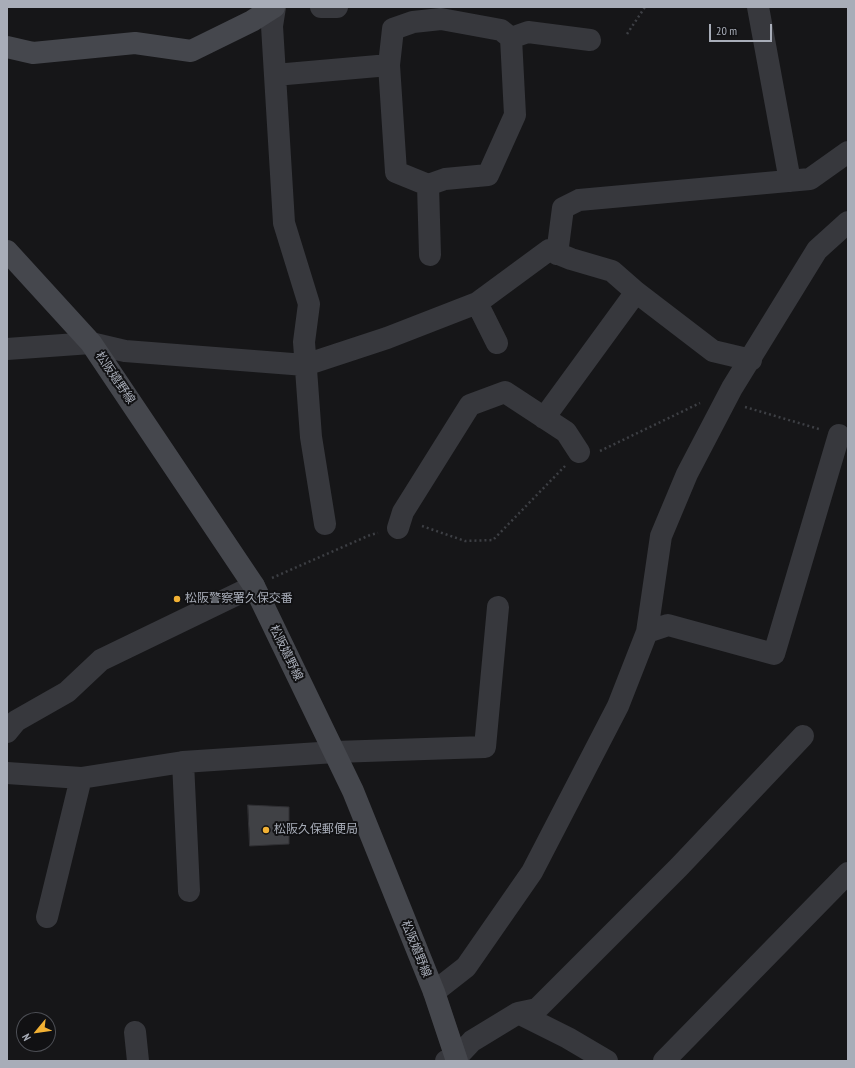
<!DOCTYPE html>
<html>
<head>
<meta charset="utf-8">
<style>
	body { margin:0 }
	#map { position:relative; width:855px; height:1068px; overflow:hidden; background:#161618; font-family:"PT Sans Narrow",sans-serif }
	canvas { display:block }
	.frame { position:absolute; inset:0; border:8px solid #a8adb8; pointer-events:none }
	.north { position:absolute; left:16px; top:1012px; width:40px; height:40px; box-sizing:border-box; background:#111113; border:1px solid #4d4f55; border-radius:50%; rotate:241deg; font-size:11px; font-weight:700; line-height:16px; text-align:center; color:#a8adb8 }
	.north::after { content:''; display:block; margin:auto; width:14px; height:18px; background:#f2b134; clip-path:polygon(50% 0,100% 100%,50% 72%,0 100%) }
	.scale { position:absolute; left:709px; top:24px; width:63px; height:18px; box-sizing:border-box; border:2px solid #a8adb8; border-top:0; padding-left:5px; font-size:12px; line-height:14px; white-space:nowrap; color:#a8adb8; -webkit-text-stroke:3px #111113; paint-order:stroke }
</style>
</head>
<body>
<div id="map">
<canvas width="855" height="1068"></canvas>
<div class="frame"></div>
<div class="north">N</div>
<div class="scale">20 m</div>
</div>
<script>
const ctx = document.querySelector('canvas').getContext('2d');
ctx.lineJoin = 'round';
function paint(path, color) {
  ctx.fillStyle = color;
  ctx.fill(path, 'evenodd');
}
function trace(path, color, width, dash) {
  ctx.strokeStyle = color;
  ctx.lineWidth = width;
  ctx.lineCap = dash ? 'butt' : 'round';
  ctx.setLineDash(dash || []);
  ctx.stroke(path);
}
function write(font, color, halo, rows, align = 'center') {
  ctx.font = font + ' "PT Sans Narrow","Noto Sans JP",sans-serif';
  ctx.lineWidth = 4;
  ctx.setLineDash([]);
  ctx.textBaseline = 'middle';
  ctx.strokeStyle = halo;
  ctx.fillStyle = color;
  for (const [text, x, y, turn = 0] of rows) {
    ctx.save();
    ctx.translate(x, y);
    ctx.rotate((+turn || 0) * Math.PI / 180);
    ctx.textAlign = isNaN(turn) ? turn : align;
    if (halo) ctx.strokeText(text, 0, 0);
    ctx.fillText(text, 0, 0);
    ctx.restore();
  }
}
const building = new Path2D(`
	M248,805L289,807V844L250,846Z`);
paint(building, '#404145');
trace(building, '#303034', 1);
trace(new Path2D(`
	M627,34L645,7
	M745,407L819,429
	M600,451L700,403
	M422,526L465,541L493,540L565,466
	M272,578L370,535L378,533`), '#3d3f44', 2.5, [2, 3]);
trace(new Path2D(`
	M275,7L272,26L284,223L309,304L304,342L311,437L325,524
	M321,7H337
	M758,7L790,181
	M389,65L396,172L428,185L430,255
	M275,75L389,65L393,29L413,22L441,19L501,30L511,38L528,32L590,40
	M428,185L445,179L488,175L515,115L511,38
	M557,254L563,208L579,200L810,179L848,152
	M477,303L497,343
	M7,349L91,343L125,351L305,365L387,338L477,303L549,250L571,259L612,271L636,292L713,351L751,360
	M544,418L636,292
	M398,528L403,512L470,405L505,392L566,432L579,452
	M647,632L668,625L774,654L839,435
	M7,732L16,721L67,692L101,660L254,586
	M183,762L335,752L485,747L498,607
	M7,773L81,778L183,762L189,891
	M47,917L81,778
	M434,992L466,967L532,872L618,706L647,632L661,536L687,474L732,388L817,250L848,222
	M518,1013L537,1009L679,867L803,736
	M135,1032L138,1061
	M446,1061L456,1058L472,1041L518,1013L568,1038L607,1061
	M664,1061L848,873`), '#37383d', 22);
trace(new Path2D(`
	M7,47L33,53L135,43L191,51L252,21L274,7
	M7,251L91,343L254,586L353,791L434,992L457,1061`), '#45474d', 22);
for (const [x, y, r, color] of [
	[177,599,4,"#f2b134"],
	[266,830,4,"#f2b134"]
]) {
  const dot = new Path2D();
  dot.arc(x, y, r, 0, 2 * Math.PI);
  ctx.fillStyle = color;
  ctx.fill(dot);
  trace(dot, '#111113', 1.5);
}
write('12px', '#a8adb8', '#111113', [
	["松阪嬉野線",115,378,56],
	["松阪嬉野線",286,653,64],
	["松阪嬉野線",416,949,68]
]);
write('12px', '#a8adb8', '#111113', [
	["松阪警察署久保交番",185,599],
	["松阪久保郵便局",274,830]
], 'left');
</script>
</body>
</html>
